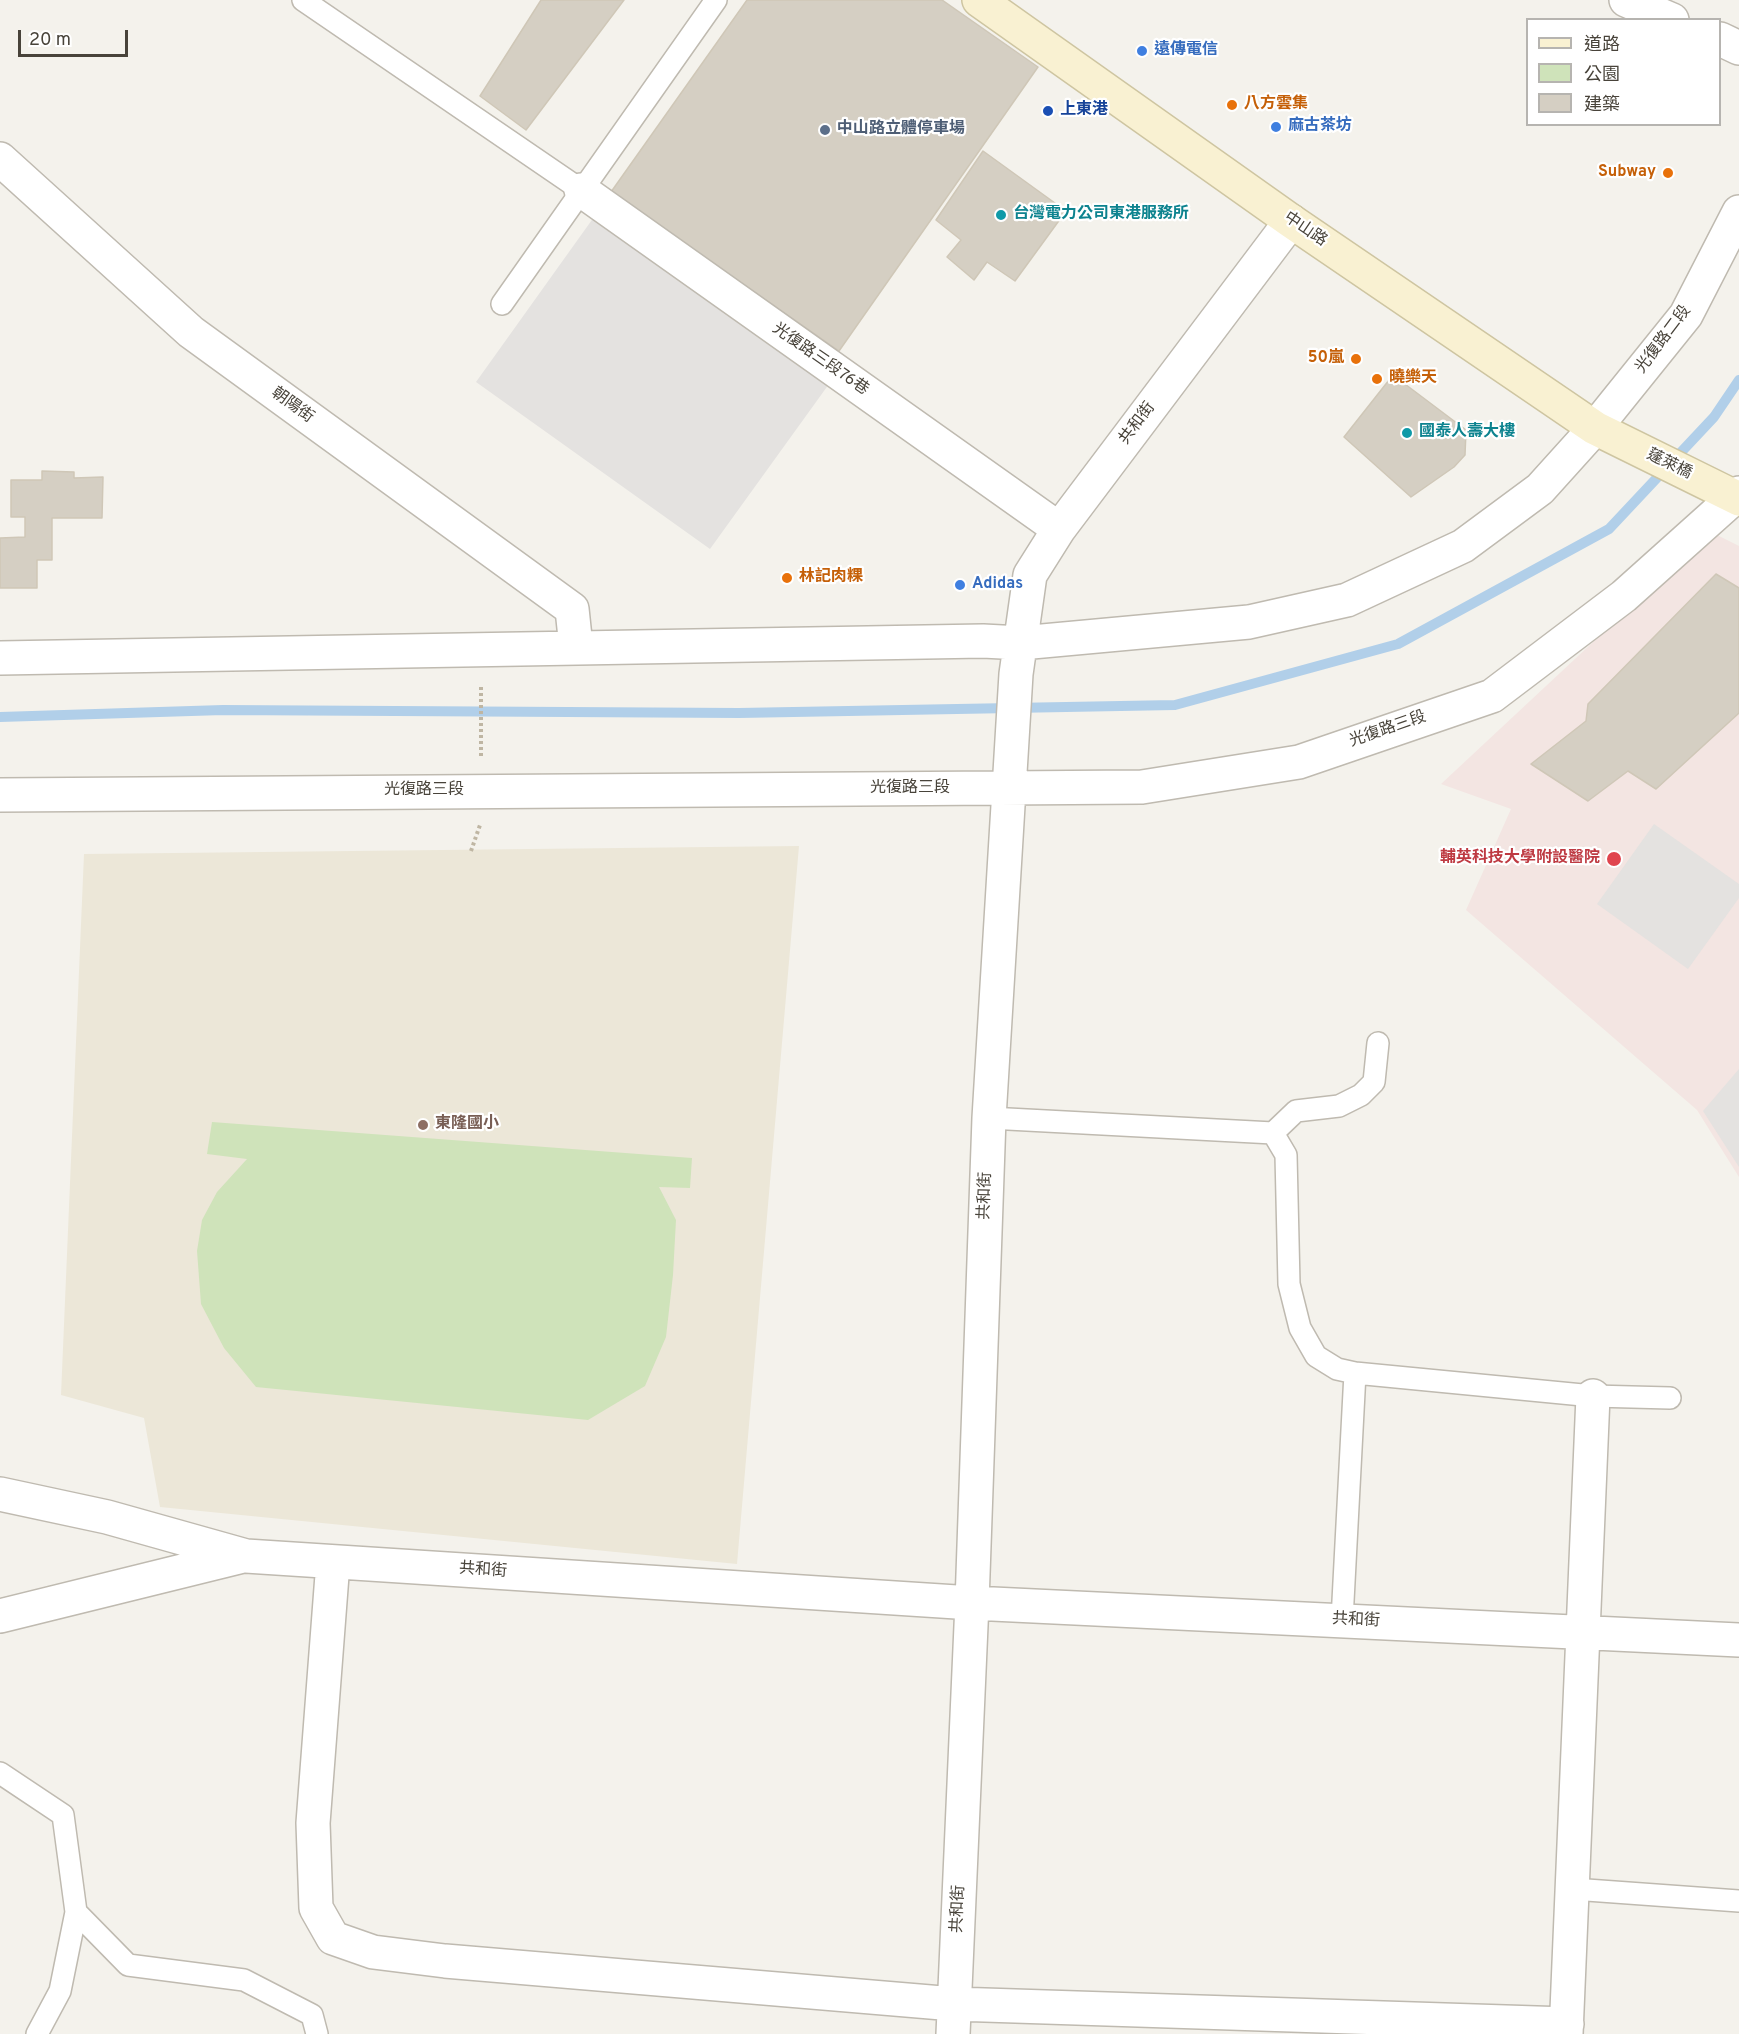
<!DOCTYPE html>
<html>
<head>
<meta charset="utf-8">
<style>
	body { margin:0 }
	#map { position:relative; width:1739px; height:2034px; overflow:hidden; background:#f4f2ec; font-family:Overpass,"Noto Sans TC",sans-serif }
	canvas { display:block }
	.legend { position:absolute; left:1526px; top:18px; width:195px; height:108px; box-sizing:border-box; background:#fff; border:2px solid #b6b4b0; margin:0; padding:8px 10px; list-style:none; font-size:18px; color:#48433a }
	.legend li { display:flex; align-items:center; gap:12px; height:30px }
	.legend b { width:30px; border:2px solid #b6b4b0 }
	.scale { position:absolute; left:18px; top:30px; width:110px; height:27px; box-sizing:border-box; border:3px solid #48433a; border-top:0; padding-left:8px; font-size:18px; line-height:21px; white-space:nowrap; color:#48433a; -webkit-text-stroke:4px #fff; paint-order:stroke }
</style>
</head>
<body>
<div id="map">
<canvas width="1739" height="2034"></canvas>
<ul class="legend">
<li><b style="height:8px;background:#f9f1d2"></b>道路</li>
<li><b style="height:16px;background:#cfe3ba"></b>公園</li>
<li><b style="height:16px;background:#d5cfc3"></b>建築</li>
</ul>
<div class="scale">20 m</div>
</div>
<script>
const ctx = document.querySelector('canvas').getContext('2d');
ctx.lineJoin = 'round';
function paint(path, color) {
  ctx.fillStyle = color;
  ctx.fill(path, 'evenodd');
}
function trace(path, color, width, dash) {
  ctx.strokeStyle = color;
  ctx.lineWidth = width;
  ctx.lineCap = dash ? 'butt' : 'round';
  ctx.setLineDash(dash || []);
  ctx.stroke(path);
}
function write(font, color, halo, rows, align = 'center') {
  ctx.font = font + ' Overpass,"Noto Sans TC",sans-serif';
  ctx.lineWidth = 4.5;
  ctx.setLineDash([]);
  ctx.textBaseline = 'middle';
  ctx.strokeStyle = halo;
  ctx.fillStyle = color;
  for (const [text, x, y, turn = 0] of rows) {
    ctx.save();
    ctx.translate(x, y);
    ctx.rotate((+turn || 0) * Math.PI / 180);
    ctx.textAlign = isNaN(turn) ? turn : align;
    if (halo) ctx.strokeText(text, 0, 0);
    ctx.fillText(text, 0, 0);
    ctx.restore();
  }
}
paint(new Path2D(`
	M799,846L737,1564L160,1507L144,1418L61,1395L84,854Z`), '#ece7d8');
paint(new Path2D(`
	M1711,532L1739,546V1177L1697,1110L1466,910L1511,809L1441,784Z`), '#f3e5e2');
paint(new Path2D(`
	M212,1122L692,1158L690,1188L659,1187L676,1220L673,1275L666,1337L645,1386L588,1420L256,1387L224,1348L201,1304L197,1251L202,1220L217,1192L247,1159L207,1154Z`), '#cfe3ba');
paint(new Path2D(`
	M594,217L829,384L710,549L476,382Z
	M1654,824L1739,884V898L1688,969L1597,904Z
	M1739,1069V1167L1703,1111Z`), '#e4e2e0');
trace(new Path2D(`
	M0,717L223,710L739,713L1175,705L1398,644L1609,529L1714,417L1739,380`), '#b1cfe9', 10);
const building = new Path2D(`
	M541,0H624L526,130L480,96Z
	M747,0H942L1038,67L839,351L611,192Z
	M983,151L1066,211L1015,281L987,262L974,280L947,257L961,240L936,220Z
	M1393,375L1466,430L1465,455L1454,467L1411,497L1344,437Z
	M42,471L74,472V478L103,477L102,518H52V560H37V588H0V538L25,537V517H11V480H42Z
	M1716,574L1739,588V713L1656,789L1628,771L1588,801L1531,764L1586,721L1588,704Z`);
paint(building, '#d5cfc3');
trace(building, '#cfc7b7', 1.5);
const service = new Path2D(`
	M303,0L581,190
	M502,304L716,0
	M1378,1043L1374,1082L1361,1095L1339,1106L1296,1111L1273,1133L1286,1155L1289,1284L1300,1328L1316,1356L1337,1369L1355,1373L1593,1396L1670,1398
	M989,1118L1273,1133
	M1342,1620L1355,1373
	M0,1773L63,1815L76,1912L60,1991L37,2034
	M1573,1889L1739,1901
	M76,1912L128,1965L244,1980L312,2015L317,2034`);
const minor = new Path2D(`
	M1626,0L1672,20
	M1720,39L1739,48
	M0,159L191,332L572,609L576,647
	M581,190L1059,529
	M0,658L983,641L1021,643L1249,622L1347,600L1463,546L1540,489L1595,428L1686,315L1739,212
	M0,795L1142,787L1299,762L1492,696L1624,596L1739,493
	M0,1494L107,1517L246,1556L972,1603L1739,1640
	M333,1562L313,1823L316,1908L333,1938L373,1952L445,1961L954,2004L1567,2024
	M0,1616L243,1556
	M953,2034L972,1603L989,1118L1016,674L1030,575L1059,529L1291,221
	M1566,2034L1593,1396`);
const secondary = new Path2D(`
	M979,0L1291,221L1595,428L1739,499`);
trace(service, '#bfbab0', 24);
trace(minor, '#bfbab0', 36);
trace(secondary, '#cec5a1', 36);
trace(new Path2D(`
	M481,756V686
	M471,851L480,825`), '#bfb6a3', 4, [3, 3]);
trace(service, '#fff', 21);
trace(minor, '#fff', 33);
trace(secondary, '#f9f1d2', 33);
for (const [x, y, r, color] of [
	[1142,51,6,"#3f7fe0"],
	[1232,105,6,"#e8710a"],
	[1048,111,6,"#1a4fb4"],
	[1276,127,6,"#3f7fe0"],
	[825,130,6,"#5c6f8a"],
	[1668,173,6,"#e8710a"],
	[1001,215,6,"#0f9aa8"],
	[1356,359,6,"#e8710a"],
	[1377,379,6,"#e8710a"],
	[1407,433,6,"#0f9aa8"],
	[787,578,6,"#e8710a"],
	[960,585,6,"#3f7fe0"],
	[1614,859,8,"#e0444e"],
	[423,1125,6,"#8d6e63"]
]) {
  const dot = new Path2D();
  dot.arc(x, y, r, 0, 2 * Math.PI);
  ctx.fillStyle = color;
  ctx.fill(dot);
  trace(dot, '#fff', 2);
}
write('bold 16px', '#366cbe', '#fff', [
	["遠傳電信",1154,51],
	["麻古茶坊",1288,127],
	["Adidas",972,585]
], 'left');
write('bold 16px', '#c56008', '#fff', [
	["八方雲集",1244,105],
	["Subway",1656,173,"right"],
	["50嵐",1344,359,"right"],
	["曉樂天",1389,379],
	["林記肉粿",799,578]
], 'left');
write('bold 16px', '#164399', '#fff', [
	["上東港",1060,111]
], 'left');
write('bold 16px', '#4e5e75', '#fff', [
	["中山路立體停車場",837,130]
], 'left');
write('bold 16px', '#0d838f', '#fff', [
	["台灣電力公司東港服務所",1013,215],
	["國泰人壽大樓",1419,433]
], 'left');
write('16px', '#48433a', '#fff', [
	["中山路",1305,230,34],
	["光復路二段",1664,340,-53],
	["光復路三段76巷",820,360,35],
	["朝陽街",292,406,36],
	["共和街",1138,424,-53],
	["蓬萊橋",1669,465,26],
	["光復路三段",1388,730,-19],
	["光復路三段",910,789],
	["光復路三段",424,791],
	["共和街",986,1196,-88],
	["共和街",483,1571,4],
	["共和街",1356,1621,3],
	["共和街",959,1909,-87]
]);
write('bold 16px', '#be3a42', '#fff', [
	["輔英科技大學附設醫院",1600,859]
], 'right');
write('bold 16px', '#785e54', '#fff', [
	["東隆國小",435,1125]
], 'left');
</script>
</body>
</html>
